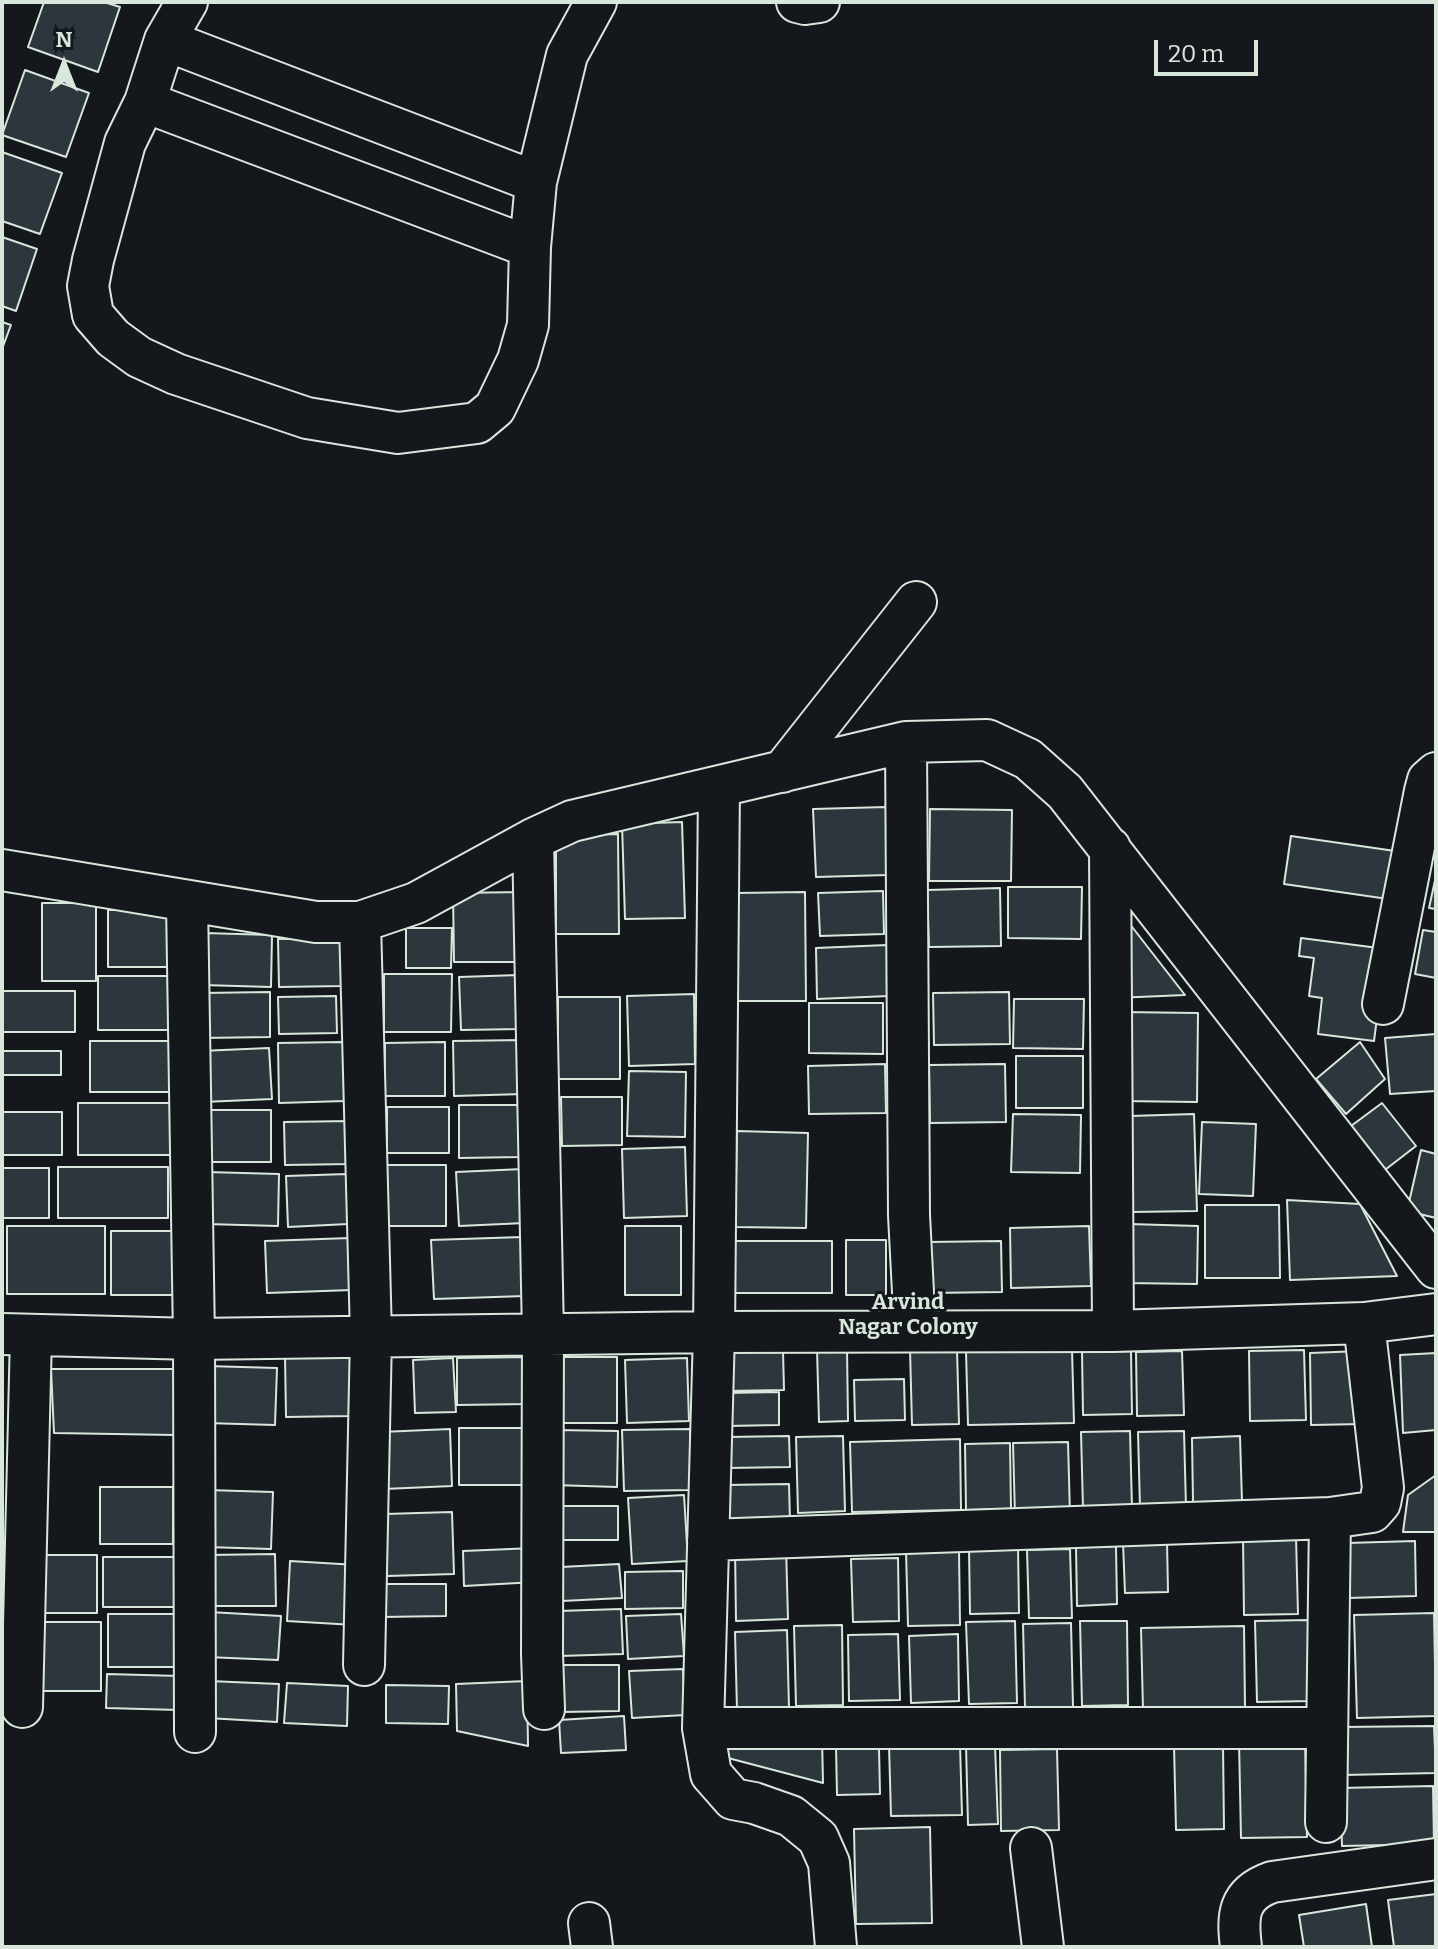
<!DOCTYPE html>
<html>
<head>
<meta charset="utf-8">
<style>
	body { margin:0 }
	#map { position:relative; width:1438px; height:1949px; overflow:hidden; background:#14181c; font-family:Bitter,serif }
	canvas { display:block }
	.frame { position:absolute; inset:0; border:4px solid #d8e6dc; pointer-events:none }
	.north { position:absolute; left:24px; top:24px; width:80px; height:80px; -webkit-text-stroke:6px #14181c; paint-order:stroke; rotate:0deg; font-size:22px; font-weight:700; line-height:32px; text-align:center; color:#d8e6dc }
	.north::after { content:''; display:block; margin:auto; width:28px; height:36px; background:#d8e6dc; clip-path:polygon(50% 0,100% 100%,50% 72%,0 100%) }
	.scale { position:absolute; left:1154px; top:40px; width:104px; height:36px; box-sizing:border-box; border:4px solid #d8e6dc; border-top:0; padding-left:10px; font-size:24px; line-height:28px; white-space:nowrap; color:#d8e6dc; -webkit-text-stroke:6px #14181c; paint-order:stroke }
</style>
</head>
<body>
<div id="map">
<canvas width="1438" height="1949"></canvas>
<div class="frame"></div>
<div class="north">N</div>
<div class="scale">20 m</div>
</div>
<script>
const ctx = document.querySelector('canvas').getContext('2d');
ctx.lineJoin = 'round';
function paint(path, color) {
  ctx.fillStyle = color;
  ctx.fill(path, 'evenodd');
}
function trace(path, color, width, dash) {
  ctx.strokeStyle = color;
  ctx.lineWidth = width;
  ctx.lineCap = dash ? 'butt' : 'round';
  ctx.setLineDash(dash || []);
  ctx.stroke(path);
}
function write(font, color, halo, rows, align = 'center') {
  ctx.font = font + ' Bitter,serif';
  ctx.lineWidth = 6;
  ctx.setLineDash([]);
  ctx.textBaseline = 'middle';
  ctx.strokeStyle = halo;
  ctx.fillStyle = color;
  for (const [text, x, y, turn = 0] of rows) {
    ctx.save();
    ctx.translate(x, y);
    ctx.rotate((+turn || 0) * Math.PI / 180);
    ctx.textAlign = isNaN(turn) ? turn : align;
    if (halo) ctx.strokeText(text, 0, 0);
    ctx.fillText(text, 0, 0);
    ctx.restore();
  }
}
const building = new Path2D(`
	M44,2H104L120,7L98,72L28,47Z
	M25,70L89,93L66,157L2,135Z
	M2,152L62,173L40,234L2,221Z
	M2,237L37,249L16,311L2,306Z
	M2,322L11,325L2,349Z
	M886,807L887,875L816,877L813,809Z
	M930,809L1012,810L1011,881H929Z
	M682,822L685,918L625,919L622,824Z
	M618,834L619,934H556V835Z
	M1291,836L1395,851L1388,899L1284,884Z
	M1436,876V909L1429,908Z
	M1008,887H1082L1081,939L1008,938Z
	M1000,888L1001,946L929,947L927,890Z
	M883,891L884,934L820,936L818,893Z
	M526,892L527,962H454L453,893Z
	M805,892L806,1001H737L736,893Z
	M42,903H96V981H42Z
	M108,910H170V967H108Z
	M1122,914L1185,995L1115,998Z
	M406,928H452L451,968H406Z
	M1423,930L1436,932V978L1415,974Z
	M204,933L272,935L271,987L202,985Z
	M341,938L342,986L279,987L278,939Z
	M1301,938L1386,949L1374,1041L1318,1034L1322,998L1309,996L1314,958L1299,956Z
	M887,945L889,996L817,999L816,948Z
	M384,974H452L451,1032H384Z
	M519,975L521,1029L461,1030L459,977Z
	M98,976H173V1030H98Z
	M2,991H75V1032H2Z
	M270,992V1037L202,1038V993Z
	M1009,992L1010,1044L934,1045L933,993Z
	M694,994L695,1064L629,1066L627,996Z
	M336,996L337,1033L279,1034L278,997Z
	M558,997H620V1079H558Z
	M1014,999H1084L1083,1049L1013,1048Z
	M809,1003H883V1054L809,1053Z
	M1121,1012L1198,1013L1197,1102L1121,1101Z
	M1436,1034V1091L1390,1094L1385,1038Z
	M523,1040L524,1094L454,1096L453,1041Z
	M90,1041H171V1092H90Z
	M343,1042L345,1101L279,1103L278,1043Z
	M445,1042V1096H385V1043Z
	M1360,1042L1385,1079L1346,1114L1316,1079Z
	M269,1048L272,1099L203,1102L200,1051Z
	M2,1051H61V1075H2Z
	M1016,1056H1083V1108H1016Z
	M885,1064L886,1113L809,1114L808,1066Z
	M1005,1064L1006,1122L930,1123L929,1065Z
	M629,1071L686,1072L685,1137L627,1136Z
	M561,1097H622V1145L562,1146Z
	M78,1103H170V1155H78Z
	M1382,1103L1416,1146L1381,1173L1347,1129Z
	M459,1105H519L520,1157L459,1158Z
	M387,1107H449V1153H387Z
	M209,1110H271V1162H209Z
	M2,1112H62V1155H2Z
	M1013,1114L1081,1115L1080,1173L1011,1172Z
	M1194,1114L1197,1211L1132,1212L1130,1116Z
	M351,1121L352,1164L285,1165L284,1122Z
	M1202,1122L1256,1124L1253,1196L1199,1194Z
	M737,1131L808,1133L806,1228L735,1227Z
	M685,1147L687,1216L624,1218L622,1149Z
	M1421,1150L1436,1154V1218L1407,1211Z
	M384,1165H446V1226H384Z
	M58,1167H168V1218H58Z
	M2,1168H49V1218H2Z
	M523,1169L525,1223L459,1226L456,1172Z
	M207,1172L279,1174L278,1226L206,1224Z
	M347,1174L348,1224L288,1227L286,1176Z
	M1287,1200L1360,1204L1397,1276L1290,1280Z
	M1205,1205H1279L1280,1278H1205Z
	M1129,1224L1198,1226L1197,1284L1127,1283Z
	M7,1226H105V1294H7Z
	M625,1226H681V1295H625Z
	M1089,1226L1091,1286L1011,1288L1010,1228Z
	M111,1231H180V1295H111Z
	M522,1237L525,1296L434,1299L431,1240Z
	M350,1238L352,1290L267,1293L265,1241Z
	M846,1240H886V1295H846Z
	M726,1241H832V1293H726Z
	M1001,1241L1002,1292L929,1293V1242Z
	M817,1349H847L848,1421L819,1422Z
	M910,1349H957L959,1424L912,1425Z
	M1072,1349L1074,1423L968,1425L966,1351Z
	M1304,1350L1306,1420L1250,1421L1249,1351Z
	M783,1351L784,1390L726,1391V1353Z
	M1131,1351L1132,1414L1083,1415L1082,1352Z
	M1182,1351L1184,1415L1137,1416L1136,1352Z
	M1361,1351L1363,1424L1311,1425L1310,1353Z
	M2,1353H3V1477H2Z
	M1436,1353V1430L1403,1433L1400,1355Z
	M285,1356H350V1416L286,1417Z
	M527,1357L528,1404L457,1405V1358Z
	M556,1357H617V1423H556Z
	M453,1358L456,1412L415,1413L413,1360Z
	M687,1358L689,1421L627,1423L625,1360Z
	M206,1366L277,1368L275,1425L205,1423Z
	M51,1369H174V1435L54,1433Z
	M904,1379L905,1420L855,1421L854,1380Z
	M779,1392V1425L727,1426L726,1393Z
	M459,1428H524V1485H459Z
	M450,1429L452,1486L384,1489L381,1432Z
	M690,1429L691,1490L624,1491L622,1430Z
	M555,1430L618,1431L617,1487L553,1485Z
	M1130,1431L1132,1508L1083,1509L1081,1432Z
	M1184,1431L1186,1507L1140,1508L1138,1432Z
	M789,1436L790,1467L728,1468L727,1437Z
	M843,1436L845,1511L798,1513L796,1437Z
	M1240,1436L1242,1502L1193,1503L1192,1438Z
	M960,1439L961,1510L852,1512L850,1442Z
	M1068,1442L1070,1515L1015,1517L1013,1443Z
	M1010,1443L1011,1509L966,1510L965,1444Z
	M1436,1475V1532H1403L1408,1495Z
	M789,1484L790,1522L725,1523V1485Z
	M100,1487H173V1544H100Z
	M207,1490L273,1492L271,1549L206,1547Z
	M684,1495L688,1561L632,1564L628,1498Z
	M555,1506H618V1540H555Z
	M452,1512L454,1574L387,1576L385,1514Z
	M1296,1536L1298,1614L1244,1615L1243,1537Z
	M1167,1541L1168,1592L1125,1593L1123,1543Z
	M1415,1541L1416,1596L1348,1598L1347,1543Z
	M1116,1546L1117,1604L1077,1606L1076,1547Z
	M786,1547L788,1619L736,1621L735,1548Z
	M1018,1547L1019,1613L970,1614L969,1548Z
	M534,1548L536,1582L464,1586L463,1551Z
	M1070,1549L1072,1618H1029L1027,1550Z
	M959,1550L960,1625L908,1626L906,1551Z
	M275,1554L276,1606H208V1555Z
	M28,1555H97V1613H28Z
	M103,1557H179V1607H103Z
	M898,1558L899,1621L853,1622L851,1559Z
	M290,1561L357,1565L354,1625L287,1621Z
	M619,1564L622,1598L562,1601L561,1567Z
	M683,1571V1608L625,1609V1572Z
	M380,1584H446V1616L380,1617Z
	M621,1609L623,1654L560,1656L558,1611Z
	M209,1612L281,1616L278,1660L206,1657Z
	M1434,1613L1436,1716L1357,1718L1354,1615Z
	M108,1614H178V1667H108Z
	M681,1614L684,1656L628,1659L626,1616Z
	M1310,1620L1312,1701L1257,1702L1255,1621Z
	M1015,1621L1017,1703L969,1704L966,1622Z
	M1080,1621H1127L1128,1705L1082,1706Z
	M29,1622H101V1691H29Z
	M1071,1623L1073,1707L1025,1708L1023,1624Z
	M842,1625L843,1705L796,1706L794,1626Z
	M1244,1626L1245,1707L1143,1710L1141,1628Z
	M787,1630L789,1708L737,1710L735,1632Z
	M898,1634L900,1700L849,1701L848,1635Z
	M958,1634L959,1701L911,1703L909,1636Z
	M562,1665H619V1711L562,1712Z
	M683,1669L685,1715L632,1718L629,1671Z
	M107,1674L180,1676L179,1710L106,1708Z
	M209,1681L279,1684L277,1722L207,1718Z
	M527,1681L528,1746L457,1731L456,1684Z
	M287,1683L348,1686L347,1726L284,1723Z
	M386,1685L449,1686L448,1724L386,1723Z
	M624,1716L626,1750L561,1753L559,1720Z
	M1434,1726L1436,1773L1344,1775L1342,1727Z
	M822,1737L823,1783L728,1758L726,1739Z
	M1305,1739L1307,1837L1241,1838L1239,1741Z
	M960,1744L962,1815L891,1816L889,1745Z
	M1223,1744L1224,1829L1176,1830L1174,1745Z
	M966,1745H995L998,1824L968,1825Z
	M836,1747H879L880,1794L837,1795Z
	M1057,1749L1059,1830L1001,1831L1000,1750Z
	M1433,1786L1434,1844L1342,1846L1340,1788Z
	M930,1827L932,1923L856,1924L854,1829Z
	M1436,1894V1947H1394L1388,1900Z
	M1366,1904L1372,1947H1304L1299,1915Z`);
paint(building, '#2c363c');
trace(building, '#d8e6dc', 2);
const minor = new Path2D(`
	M187,2L165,40L145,102L125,143L93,260L88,286L93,315L113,338L139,357L176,374L307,418L398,433L477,423L495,408L518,360L528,325L530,247L536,182L567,55L596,2
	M797,2L805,4L819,2
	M165,40L536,182
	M145,102L530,247
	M906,742L909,1215L915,1331
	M782,772L916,602
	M719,787L714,1332L703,1728L711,1774L733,1799L754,1803L791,1816L818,1838L829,1863L836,1947
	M533,839L543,1335L542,1654L544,1709
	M1110,848L1113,1331
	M2,870L316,922H360L416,903L533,839L572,821L906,742L987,740L1028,759L1065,792L1436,1268
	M187,902L194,1339L195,1732
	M360,922L371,1336L364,1665
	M1383,1004L1425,791L1428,780L1436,773
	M2,1334L194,1339L714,1332L1113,1331L1364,1323L1436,1314
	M708,1540L1330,1518L1372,1512L1380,1503L1383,1488L1364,1323
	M22,1707L31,1335
	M703,1728H1327
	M1326,1822L1330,1518
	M1031,1848L1043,1947
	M589,1923L592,1947
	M1241,1947C1237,1915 1238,1894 1272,1882L1436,1859`);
trace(minor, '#d8e6dc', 44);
trace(minor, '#14181c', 40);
write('bold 22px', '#d8e6dc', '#14181c', [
	["Arvind",908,1303],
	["Nagar Colony",908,1328]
]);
</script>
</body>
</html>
